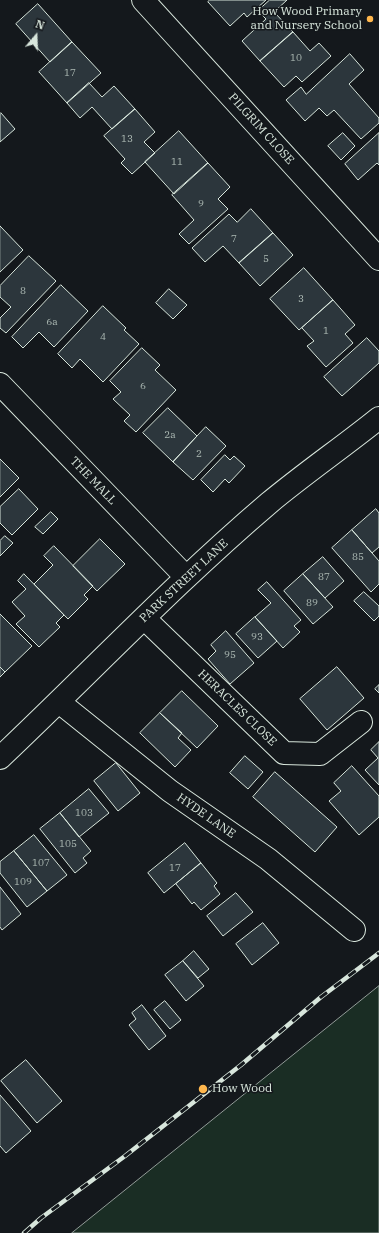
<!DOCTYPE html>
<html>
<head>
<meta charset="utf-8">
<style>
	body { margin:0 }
	#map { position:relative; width:379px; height:1233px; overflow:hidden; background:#14181c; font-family:"IBM Plex Serif",serif }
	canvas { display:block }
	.north { position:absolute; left:16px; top:16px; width:40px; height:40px; -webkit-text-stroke:3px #14181c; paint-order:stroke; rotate:19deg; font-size:11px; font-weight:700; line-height:16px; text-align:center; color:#d8e6dc }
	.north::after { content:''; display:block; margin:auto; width:14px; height:18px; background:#d8e6dc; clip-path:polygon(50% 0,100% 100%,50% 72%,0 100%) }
</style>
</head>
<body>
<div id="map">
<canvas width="379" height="1233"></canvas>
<div class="north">N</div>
</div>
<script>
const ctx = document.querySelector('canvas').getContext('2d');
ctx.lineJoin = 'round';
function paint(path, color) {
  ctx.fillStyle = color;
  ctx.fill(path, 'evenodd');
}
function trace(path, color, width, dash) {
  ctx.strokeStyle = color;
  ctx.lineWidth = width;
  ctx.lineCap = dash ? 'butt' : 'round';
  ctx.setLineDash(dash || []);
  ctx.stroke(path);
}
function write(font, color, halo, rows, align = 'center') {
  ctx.font = font + ' "IBM Plex Serif",serif';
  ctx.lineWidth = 3;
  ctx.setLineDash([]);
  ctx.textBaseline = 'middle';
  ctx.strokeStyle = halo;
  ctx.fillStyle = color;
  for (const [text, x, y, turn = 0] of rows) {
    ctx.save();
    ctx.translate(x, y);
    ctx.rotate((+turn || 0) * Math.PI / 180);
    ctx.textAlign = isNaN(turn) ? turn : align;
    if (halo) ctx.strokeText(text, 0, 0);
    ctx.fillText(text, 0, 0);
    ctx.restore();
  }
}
const green = new Path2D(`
	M379,986V1233H72Z`);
paint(green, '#1a2d24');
trace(green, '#939e99', 1);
const building = new Path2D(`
	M210,0H266L247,17L244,13L230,26L208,2Z
	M270,0H287L274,12L293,32L260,61L242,41L266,19L258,11Z
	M38,4L72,42L50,62L16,24Z
	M293,32L310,51L319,43L331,56L302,82L296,76L284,87L260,61Z
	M72,42L101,73L67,103L39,72Z
	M350,54L364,70L349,84L379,118V123L361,139L334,110L327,116L319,108L305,121L286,100L301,87L306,94Z
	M89,83L102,97L114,86L135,109L112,129L92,107L80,118L67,103Z
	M135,109L155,132L144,142L155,153L132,174L121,163L125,159L104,136Z
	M1,113L15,129L0,142V114Z
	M179,131L208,163L174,194L145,162Z
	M343,133L355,146L341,160L328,146Z
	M379,133V165L377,163L358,180L345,164Z
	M208,163L230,187L218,199L228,209L189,244L179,234L194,220L172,195Z
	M251,209L273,233L239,263L223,246L205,262L192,248L229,214L237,222Z
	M0,226L23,250L0,272Z
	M273,233L293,255L260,286L239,263Z
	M29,256L56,281L6,333L0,328V318L11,307L0,297V286Z
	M304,268L333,300L299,330L270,299Z
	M61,285L88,311L54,347L39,332L23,348L12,337Z
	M169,289L187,305L173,319L156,303Z
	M333,300L355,325L345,334L353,343L326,367L307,346L314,341L302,328Z
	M103,306L126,328L124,330L139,344L103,382L80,359L72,368L58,354Z
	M367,338L379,351V363L342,396L324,377Z
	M142,348L160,365L155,370L176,390L136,432L124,421L130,415L113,399L121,392L110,381Z
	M168,408L197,436L173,462L143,433Z
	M206,427L226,446L193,480L173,462Z
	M225,455L230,460L234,456L245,466L229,483L225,479L213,492L201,480Z
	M0,459L19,478L0,497Z
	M19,489L38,509L12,535L0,523V507Z
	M376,509L379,513V547L372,553L352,530Z
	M51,512L58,519L43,534L35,527Z
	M352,530L379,561V584L371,592L332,548Z
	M5,536L13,543L0,556V541Z
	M100,539L125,564L97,591L73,566Z
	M54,546L93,586L84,595L88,599L68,619L34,584L53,565L44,556Z
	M323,557L344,581L325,598L303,574Z
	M24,574L64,615L56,623L60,627L39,647L16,624L25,616L12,602L26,589L18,581Z
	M303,574L333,607L313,624L284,591Z
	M267,582L301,620L294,626L300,632L283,648L255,617L271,603L258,590Z
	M364,592L379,606V616L374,621L354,601Z
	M0,614L32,646L5,672L0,667Z
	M255,617L277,641L258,658L236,634Z
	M226,631L254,663L230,684L208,659L216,651L211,645Z
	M0,667L5,672L0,677Z
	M337,667L364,698L327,730L300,699Z
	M379,685V693L375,689Z
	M182,691L218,726L197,748L160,713Z
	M160,713L182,733L178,738L191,750L175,767L140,733Z
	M379,742V785L365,770L378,758L371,750Z
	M245,756L263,772L248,789L230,773Z
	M116,763L140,793L118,811L94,781Z
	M352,766L379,796V817L359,835L329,801L341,791L334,783Z
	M275,772L337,827L315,852L253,797Z
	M89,789L109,813L79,837L60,813Z
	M60,813L91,851L83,858L87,863L75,873L40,829Z
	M34,835L67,875L47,891L14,851Z
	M185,843L201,863L164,893L148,873Z
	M14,851L47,891L27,907L0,873V862Z
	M201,863L217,883L214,886L220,894L201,910L194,902L192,904L176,884Z
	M0,887L21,914L2,930L0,927Z
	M236,893L253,912L223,936L207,916Z
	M263,923L279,943L252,965L236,944Z
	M194,951L209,969L198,978L183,961Z
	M183,961L204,986L186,1001L165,975Z
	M165,1001L181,1020L170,1029L154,1010Z
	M142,1005L166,1036L149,1050L129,1025L136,1019L132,1013Z
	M26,1060L62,1101L37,1123L1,1081Z
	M0,1095L31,1131L6,1153L0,1146Z`);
paint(building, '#2c363c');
trace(building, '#d8e6dc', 1);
const minor = new Path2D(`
	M143,0L379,259
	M0,384L186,577
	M144,618L284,753L320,754L361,722
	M59,702L170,791L268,859L354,930
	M0,758C90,673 175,583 269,503C305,473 343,447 379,418`);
trace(minor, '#d8e6dc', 24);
trace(minor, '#14181c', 22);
const rail = new Path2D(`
	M24,1233L41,1218L125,1156L241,1065L321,997L379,953`);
trace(rail, '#d8e6dc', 4.5);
trace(rail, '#14181c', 3, [9]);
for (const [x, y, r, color] of [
	[370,19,4,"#ffb74d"],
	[203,1089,5,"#ffb74d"]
]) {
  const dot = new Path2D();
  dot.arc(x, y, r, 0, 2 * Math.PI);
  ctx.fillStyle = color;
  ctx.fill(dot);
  trace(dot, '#14181c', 1.5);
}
write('10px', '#adbab4', null, [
	["10",296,58],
	["17",70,73],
	["13",127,139],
	["11",177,162],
	["9",201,204],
	["7",234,239],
	["5",266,259],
	["8",23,291],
	["3",301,299],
	["6a",52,322],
	["1",326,331],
	["4",103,337],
	["6",143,386],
	["2a",170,435],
	["2",199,454],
	["85",358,557],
	["87",324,577],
	["89",312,603],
	["93",257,637],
	["95",230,655],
	["103",84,813],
	["105",68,844],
	["107",41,863],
	["17",175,868],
	["109",23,882]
]);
write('12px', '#d8e6dc', '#14181c', [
	["How Wood Primary",362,12],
	["and Nursery School",362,26],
	["How Wood",212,1089,"left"]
], 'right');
write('12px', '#d8e6dc', '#14181c', [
	["PILGRIM CLOSE",261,129,48],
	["THE MALL",93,481,46],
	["PARK STREET LANE",184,581,-43],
	["HERACLES CLOSE",237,708,44],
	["HYDE LANE",206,816,35]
]);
</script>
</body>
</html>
